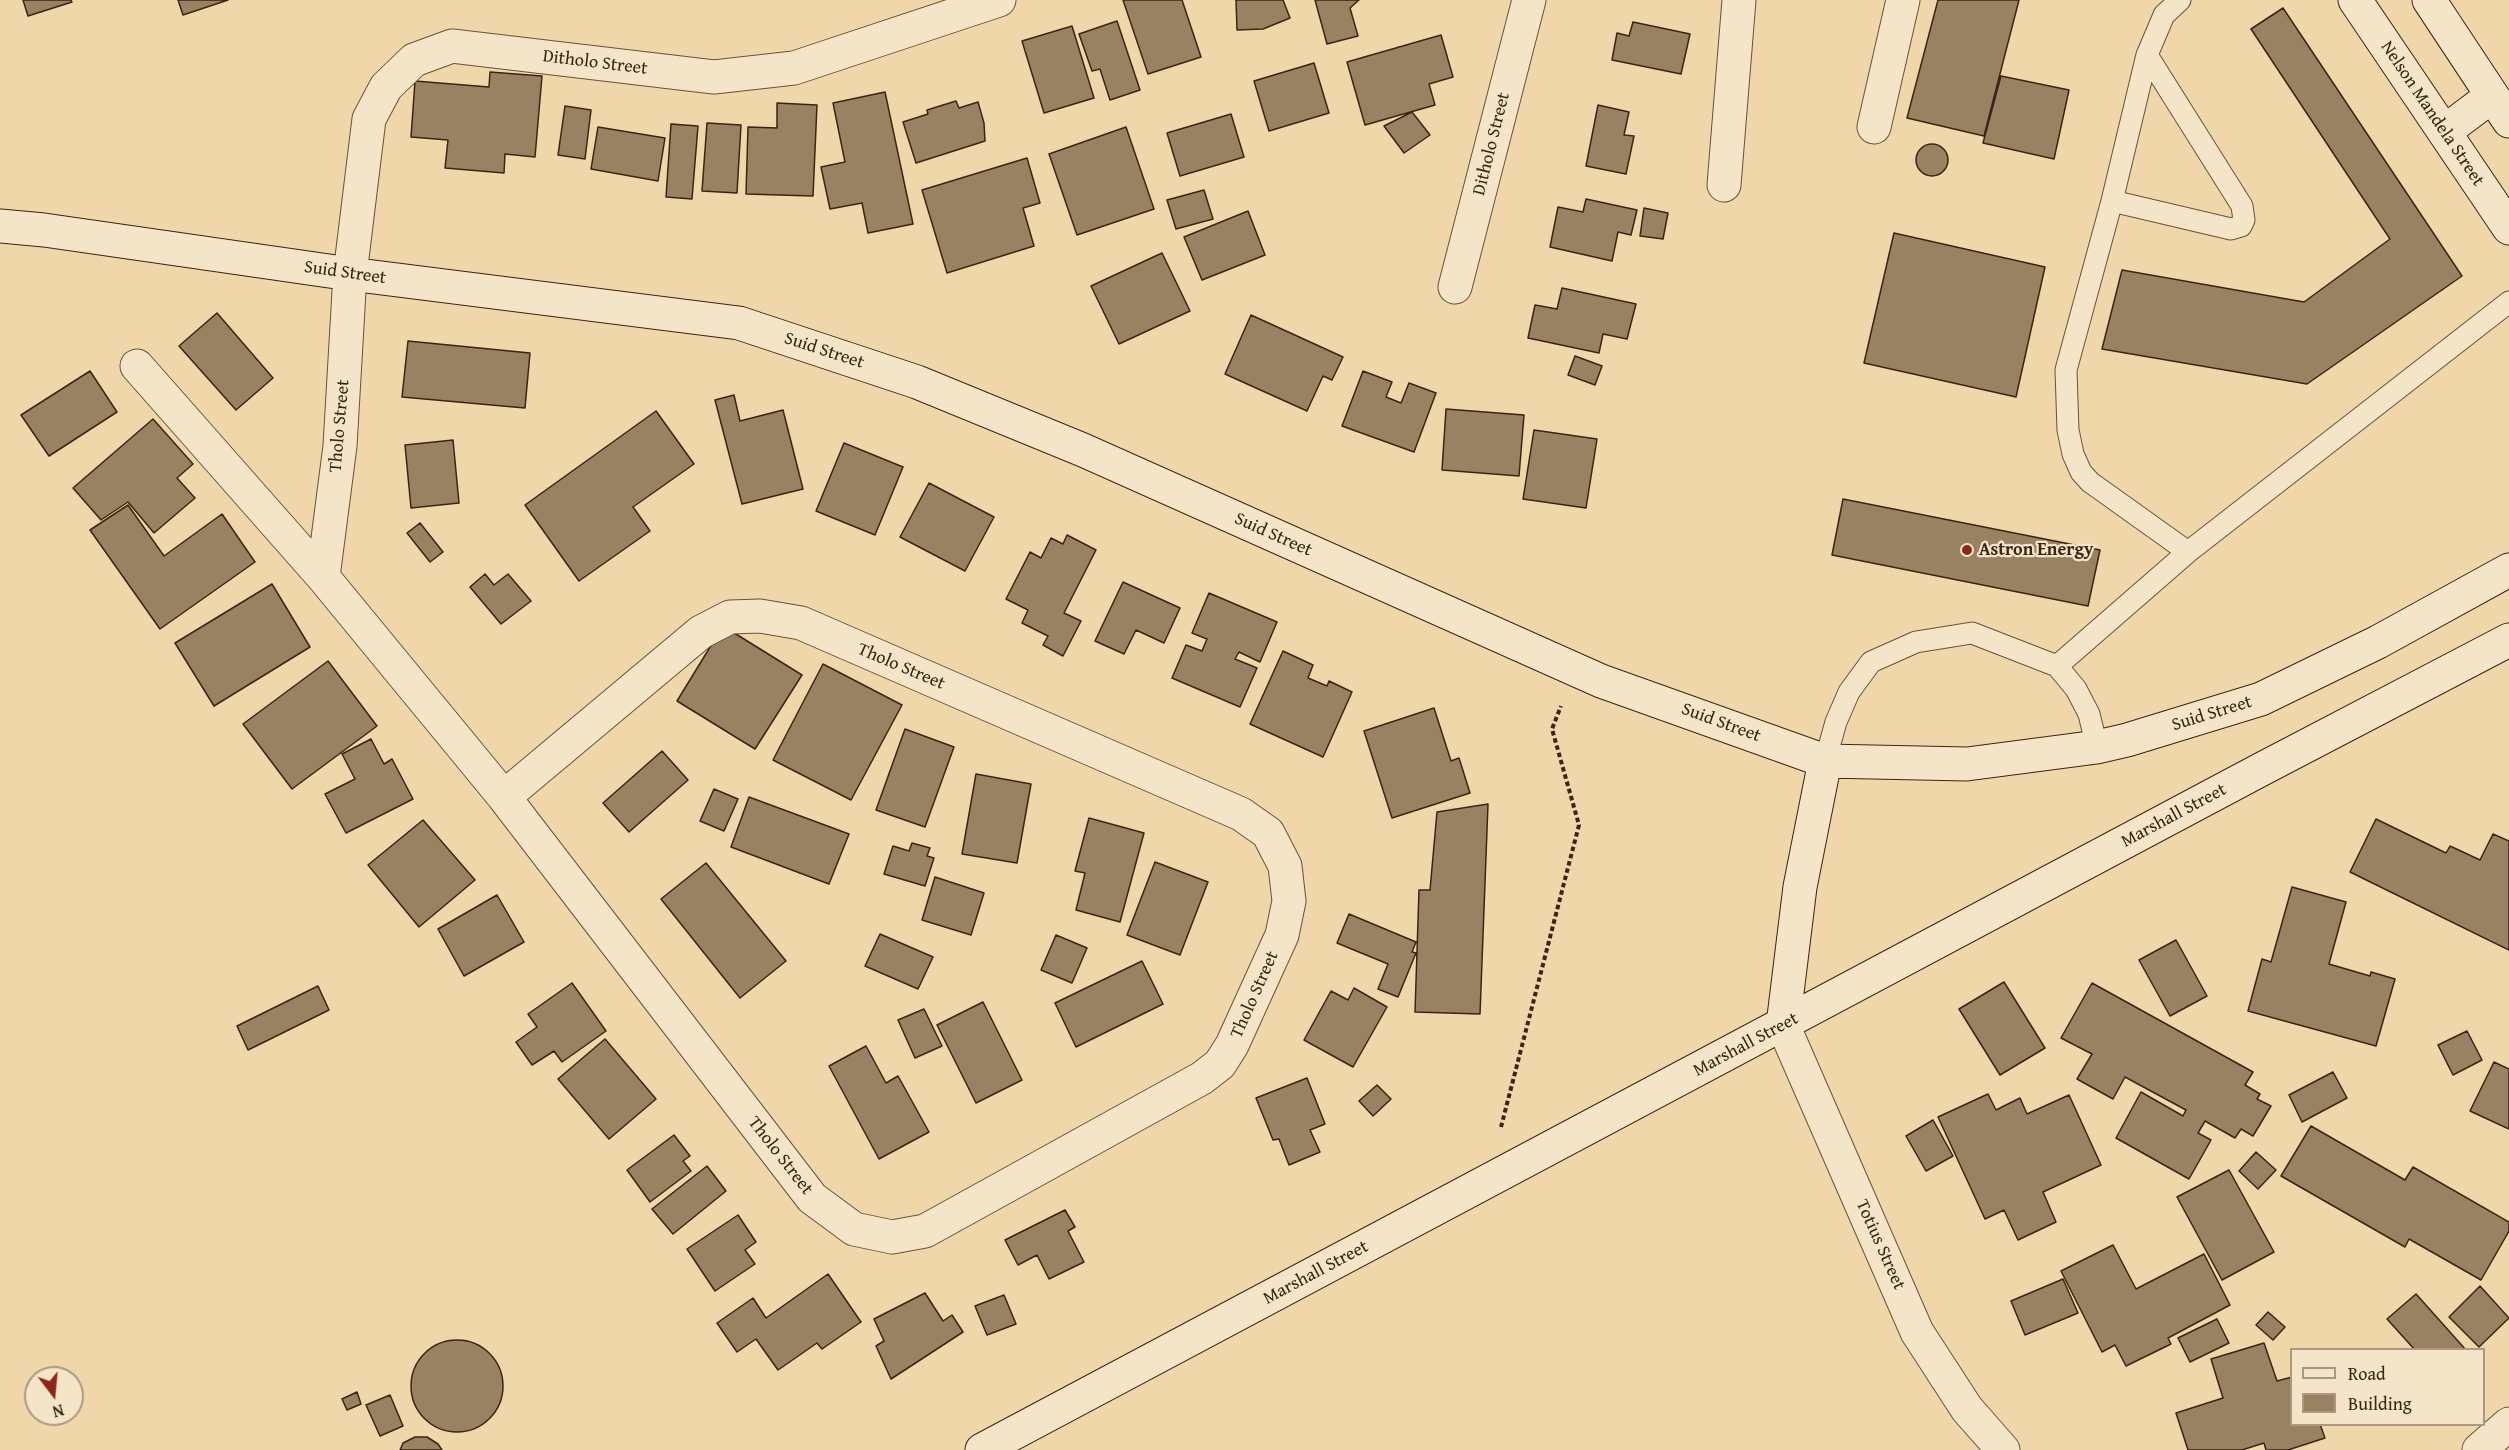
<!DOCTYPE html>
<html>
<head>
<meta charset="utf-8">
<style>
	body { margin:0 }
	#map { position:relative; width:2509px; height:1450px; overflow:hidden; background:#efd7aa; font-family:"Gentium Book Plus",serif }
	canvas { display:block }
	.legend { position:absolute; left:2290px; top:1348px; width:195px; height:78px; box-sizing:border-box; background:#f5e5c8; border:2px solid #aa9880; margin:0; padding:8px 10px; list-style:none; font-size:18px; color:#3a2514 }
	.legend li { display:flex; align-items:center; gap:12px; height:30px }
	.legend b { width:30px; border:2px solid #aa9880 }
	.north { position:absolute; left:24px; top:1366px; width:60px; height:60px; box-sizing:border-box; background:#f5e5c8; border:2px solid #aa9880; border-radius:50%; rotate:164deg; font-size:16px; font-weight:700; line-height:24px; text-align:center; color:#3a2514 }
	.north::after { content:''; display:block; margin:auto; width:21px; height:27px; background:#8f2418; clip-path:polygon(50% 0,100% 100%,50% 72%,0 100%) }
</style>
</head>
<body>
<div id="map">
<canvas width="2509" height="1450"></canvas>
<ul class="legend">
<li><b style="height:8px;background:#f5e5c8"></b>Road</li>
<li><b style="height:16px;background:#988262"></b>Building</li>
</ul>
<div class="north">N</div>
</div>
<script>
const ctx = document.querySelector('canvas').getContext('2d');
ctx.lineJoin = 'round';
function paint(path, color) {
  ctx.fillStyle = color;
  ctx.fill(path, 'evenodd');
}
function trace(path, color, width, dash) {
  ctx.strokeStyle = color;
  ctx.lineWidth = width;
  ctx.lineCap = dash ? 'butt' : 'round';
  ctx.setLineDash(dash || []);
  ctx.stroke(path);
}
function write(font, color, halo, rows, align = 'center') {
  ctx.font = font + ' "Gentium Book Plus",serif';
  ctx.lineWidth = 4.5;
  ctx.setLineDash([]);
  ctx.textBaseline = 'middle';
  ctx.strokeStyle = halo;
  ctx.fillStyle = color;
  for (const [text, x, y, turn = 0] of rows) {
    ctx.save();
    ctx.translate(x, y);
    ctx.rotate((+turn || 0) * Math.PI / 180);
    ctx.textAlign = isNaN(turn) ? turn : align;
    if (halo) ctx.strokeText(text, 0, 0);
    ctx.fillText(text, 0, 0);
    ctx.restore();
  }
}
const building = new Path2D(`
	M23,0H71L72,2L28,16Z
	M178,0H228L183,15Z
	M1123,0H1182L1201,57L1148,74Z
	M1236,0H1283L1290,18L1263,29L1237,30Z
	M1315,0H1359L1350,8L1358,36L1327,44Z
	M1938,0H2019L1984,136L1907,118Z
	M2283,8L2462,276L2307,384L2102,349L2122,270L2304,302L2390,239L2251,29Z
	M1117,21L1140,90L1110,100L1100,69L1092,71L1079,34Z
	M1633,22L1690,34L1681,74L1612,60L1617,33L1629,36Z
	M1072,26L1094,98L1044,113L1022,41Z
	M1441,35L1453,77L1429,84L1435,105L1365,125L1347,62Z
	M1314,63L1329,113L1269,131L1254,81Z
	M490,72L542,76L535,157L505,154L504,173L445,168L448,140L411,137L415,81L489,87Z
	M2001,76L2069,90L2054,159L1983,143Z
	M885,92L913,224L868,233L862,203L830,209L821,167L845,162L833,103Z
	M956,101L959,108L978,102L984,123L985,141L916,163L903,122L928,114L927,110Z
	M777,103L817,105L813,196L746,194L748,127L777,128Z
	M1598,105L1629,112L1624,135L1634,136L1626,174L1586,166Z
	M565,106L591,110L585,159L558,155Z
	M1412,112L1430,135L1404,153L1384,126Z
	M1231,114L1244,157L1180,176L1167,133Z
	M707,123L741,125L737,193L702,191Z
	M671,124L698,126L692,199L666,197Z
	M598,127L665,138L658,181L591,169Z
	M1126,127L1154,209L1077,235L1049,154Z
	M1916 160a16 16 0 1 1 32 0a16 16 0 1 1-32 0Z
	M1027,158L1040,203L1023,208L1034,246L947,273L922,190Z
	M1204,190L1213,219L1176,229L1167,200Z
	M1586,199L1637,210L1631,235L1618,232L1612,261L1550,247L1558,207L1583,212Z
	M1644,208L1668,213L1663,239L1640,236Z
	M1248,211L1265,255L1202,280L1184,237Z
	M1894,233L2045,267L2016,397L1864,363Z
	M1162,253L1190,311L1119,344L1091,286Z
	M1562,288L1636,304L1627,339L1603,334L1599,353L1528,338L1535,305L1557,309Z
	M217,313L273,378L236,410L179,346Z
	M1251,315L1343,357L1332,380L1323,376L1307,411L1225,374Z
	M408,341L530,353L525,408L402,397Z
	M1575,356L1602,366L1595,385L1568,375Z
	M90,371L117,412L49,456L21,415Z
	M1363,371L1392,382L1386,397L1401,403L1409,383L1436,393L1414,452L1342,426Z
	M734,395L740,421L783,410L803,489L742,504L715,400Z
	M1446,409L1524,415L1519,476L1442,470Z
	M656,411L694,464L633,507L650,531L579,581L525,505Z
	M153,419L193,464L177,478L195,498L154,533L128,502L101,520L73,488Z
	M1534,430L1597,439L1586,508L1523,499Z
	M453,440L459,503L411,508L405,445Z
	M844,443L903,467L875,535L816,511Z
	M929,483L994,517L965,571L900,537Z
	M1843,499L2100,550L2088,606L1832,555Z
	M128,505L164,556L222,514L255,562L160,629L90,530Z
	M420,523L443,552L430,562L407,533Z
	M1067,535L1096,550L1064,613L1081,621L1063,656L1043,645L1048,636L1022,623L1028,610L1006,599L1030,552L1041,558L1051,538L1063,544Z
	M485,574L494,585L508,574L531,601L501,624L470,587Z
	M1123,582L1180,608L1164,643L1136,630L1124,654L1095,641Z
	M272,584L310,647L214,706L175,643Z
	M1209,593L1277,622L1260,662L1239,652L1235,659L1257,668L1240,707L1172,678L1186,645L1202,651L1207,639L1192,633Z
	M723,626L802,675L755,749L677,701Z
	M1283,651L1313,665L1308,678L1327,686L1329,681L1352,692L1323,757L1250,724Z
	M328,661L377,726L292,789L243,724Z
	M823,664L902,705L851,800L773,760Z
	M1434,708L1451,761L1459,758L1470,793L1392,818L1364,731Z
	M905,729L954,747L925,827L876,810Z
	M371,739L384,764L392,759L413,799L346,833L325,794L355,779L342,754Z
	M662,751L688,780L629,832L603,803Z
	M976,774L1031,784L1017,863L962,854Z
	M714,789L738,799L724,831L700,821Z
	M749,797L849,834L829,884L731,847Z
	M1488,804L1480,1014L1415,1012L1419,890H1430L1437,812Z
	M1089,818L1144,833L1120,922L1076,910L1085,873L1075,871Z
	M2376,819L2446,853L2450,846L2480,860L2493,834L2509,841V950L2350,872Z
	M423,820L475,880L419,927L368,865Z
	M912,843L930,848L927,856L934,858L925,886L884,874L893,846L909,851Z
	M1155,862L1208,882L1180,955L1127,935Z
	M706,863L786,961L740,998L661,899Z
	M935,877L984,893L971,935L922,920Z
	M2292,887L2346,902L2329,964L2370,976L2371,972L2395,979L2376,1046L2248,1011L2262,959L2271,962Z
	M497,895L524,942L464,976L438,929Z
	M1349,914L1416,942L1412,952L1416,953L1398,997L1378,989L1388,964L1337,943Z
	M880,934L933,957L918,989L865,966Z
	M1056,935L1087,948L1072,983L1041,970Z
	M2176,940L2207,996L2170,1016L2139,960Z
	M1142,961L1163,1004L1076,1047L1055,1003Z
	M2004,982L2045,1048L2000,1075L1959,1009Z
	M572,983L606,1031L562,1062L554,1051L532,1065L516,1042L537,1027L528,1014Z
	M2092,983L2253,1072L2245,1085L2260,1094L2257,1099L2271,1106L2253,1136L2241,1129L2235,1138L2205,1121L2198,1133L2211,1140L2189,1179L2116,1138L2141,1092L2183,1116L2186,1110L2125,1077L2113,1099L2077,1079L2092,1054L2061,1038Z
	M318,986L329,1010L248,1050L237,1026Z
	M1354,988L1387,1007L1353,1067L1304,1040L1331,991L1348,1000Z
	M983,1002L1022,1080L976,1103L937,1025Z
	M924,1009L942,1046L915,1058L898,1020Z
	M2467,1031L2482,1060L2453,1075L2438,1045Z
	M605,1039L656,1099L609,1139L558,1079Z
	M866,1046L886,1083L898,1076L929,1132L879,1159L829,1066Z
	M2494,1062L2509,1069V1129L2470,1111Z
	M2333,1072L2347,1098L2302,1122L2289,1095Z
	M1307,1078L1325,1124L1310,1130L1320,1152L1289,1165L1279,1139L1273,1140L1256,1098Z
	M1377,1085L1391,1099L1373,1116L1359,1101Z
	M1988,1094L1996,1110L2020,1098L2027,1114L2069,1095L2101,1165L2043,1192L2056,1222L2018,1240L2004,1210L1985,1219L1938,1117Z
	M1933,1120L1953,1156L1926,1171L1906,1136Z
	M2311,1126L2405,1180L2413,1167L2509,1222V1231L2481,1280L2409,1239L2405,1247L2281,1176Z
	M674,1135L690,1156L683,1161L691,1171L650,1202L627,1170Z
	M2256,1152L2276,1170L2258,1189L2239,1171Z
	M707,1166L726,1191L673,1234L652,1209Z
	M2229,1170L2274,1252L2222,1280L2177,1197Z
	M1065,1210L1075,1227L1068,1231L1084,1262L1049,1279L1037,1255L1018,1265L1005,1240Z
	M738,1215L756,1242L745,1250L755,1264L715,1291L687,1249Z
	M2113,1245L2136,1289L2204,1254L2230,1305L2168,1338L2171,1344L2126,1366L2115,1345L2102,1352L2061,1271Z
	M828,1274L861,1322L822,1349L817,1343L778,1370L756,1339L737,1352L717,1323L753,1298L766,1318Z
	M2063,1279L2078,1313L2025,1335L2011,1301Z
	M2480,1286L2509,1318L2479,1347L2449,1317Z
	M925,1293L943,1321L952,1315L963,1332L891,1379L876,1346L884,1341L874,1319Z
	M2416,1294L2466,1350H2415L2387,1319Z
	M1004,1295L1016,1324L987,1335L975,1306Z
	M2268,1312L2285,1327L2273,1340L2256,1325Z
	M2217,1319L2229,1343L2190,1362L2178,1338Z
	M411 1386a46 46 0 1 1 92 0a46 46 0 1 1-92 0Z
	M2264,1343L2277,1381L2292,1377V1424H2320L2325,1438L2288,1450H2266L2264,1443L2242,1450H2188L2176,1413L2223,1398L2211,1359Z
	M357,1392L361,1404L347,1410L342,1399Z
	M390,1395L403,1426L380,1436L366,1405Z
	M415,1437H427L438,1444L442,1450H400L403,1443Z`);
paint(building, '#988262');
trace(building, '#3a2514', 1.5);
const lane = new Path2D(`
	M2180,0L2164,15L2147,55L2112,201L2066,370L2068,430L2073,454L2081,472L2090,482L2188,552
	M2112,201L2231,229L2241,226L2244,220L2242,206L2147,55
	M2057,666L2188,552L2509,302
	M1825,761L1836,722L1849,692L1871,662L1916,642L1972,633L2057,666L2076,689L2089,714L2097,747`);
const street = new Path2D(`
	M1874,127L1903,0
	M1724,185L1739,0
	M1455,287L1529,0
	M137,366L323,577L504,797L812,1198L854,1229L892,1237L925,1231L1202,1078L1220,1064L1232,1045L1282,935L1289,901L1285,866L1268,833L1241,814L801,623L760,616L730,617L701,632L504,797
	M323,577L340,446L350,274L369,119L386,87L414,60L452,46L714,77L794,68L999,0
	M1783,1025L1917,1332L1967,1409L2003,1450
	M2479,1450L2509,1424`);
const secondary = new Path2D(`
	M2355,0L2509,228
	M2429,0L2509,121
	M2444,132L2492,96
	M0,226L44,230L350,274L739,323L917,382L1083,450L1601,681L1825,761L1967,764L2097,747L2127,740L2261,699L2378,642L2509,570
	M1783,1025L1800,887L1825,761
	M982,1450L2260,770L2509,640`);
trace(lane, '#67523a', 23);
trace(street, '#67523a', 35);
trace(secondary, '#3a2514', 35);
trace(new Path2D(`
	M1501,1127L1579,825L1552,729L1561,706`), '#3a2514', 4, [4.5, 3]);
trace(lane, '#f5e5c8', 21);
trace(street, '#f5e5c8', 33);
trace(secondary, '#f5e5c8', 33);
for (const [x, y, r, color] of [
	[1967,550,6,"#8f2418"]
]) {
  const dot = new Path2D();
  dot.arc(x, y, r, 0, 2 * Math.PI);
  ctx.fillStyle = color;
  ctx.fill(dot);
  trace(dot, '#f5e5c8', 2);
}
write('18px', '#3a2514', '#f5e5c8', [
	["Ditholo Street",595,63,7],
	["Nelson Mandela Street",2432,114,56],
	["Ditholo Street",1492,144,-76],
	["Suid Street",345,273,8],
	["Suid Street",824,351,18],
	["Tholo Street",340,426,-85],
	["Suid Street",1273,535,24],
	["Tholo Street",901,667,23],
	["Suid Street",2212,714,-17],
	["Suid Street",1721,723,20],
	["Marshall Street",2174,816,-28],
	["Tholo Street",1255,995,-66],
	["Marshall Street",1746,1045,-28],
	["Tholo Street",780,1156,52],
	["Totius Street",1880,1245,66],
	["Marshall Street",1316,1273,-28]
]);
write('bold 18px', '#3a2514', '#f5e5c8', [
	["Astron Energy",1979,550]
], 'left');
</script>
</body>
</html>
